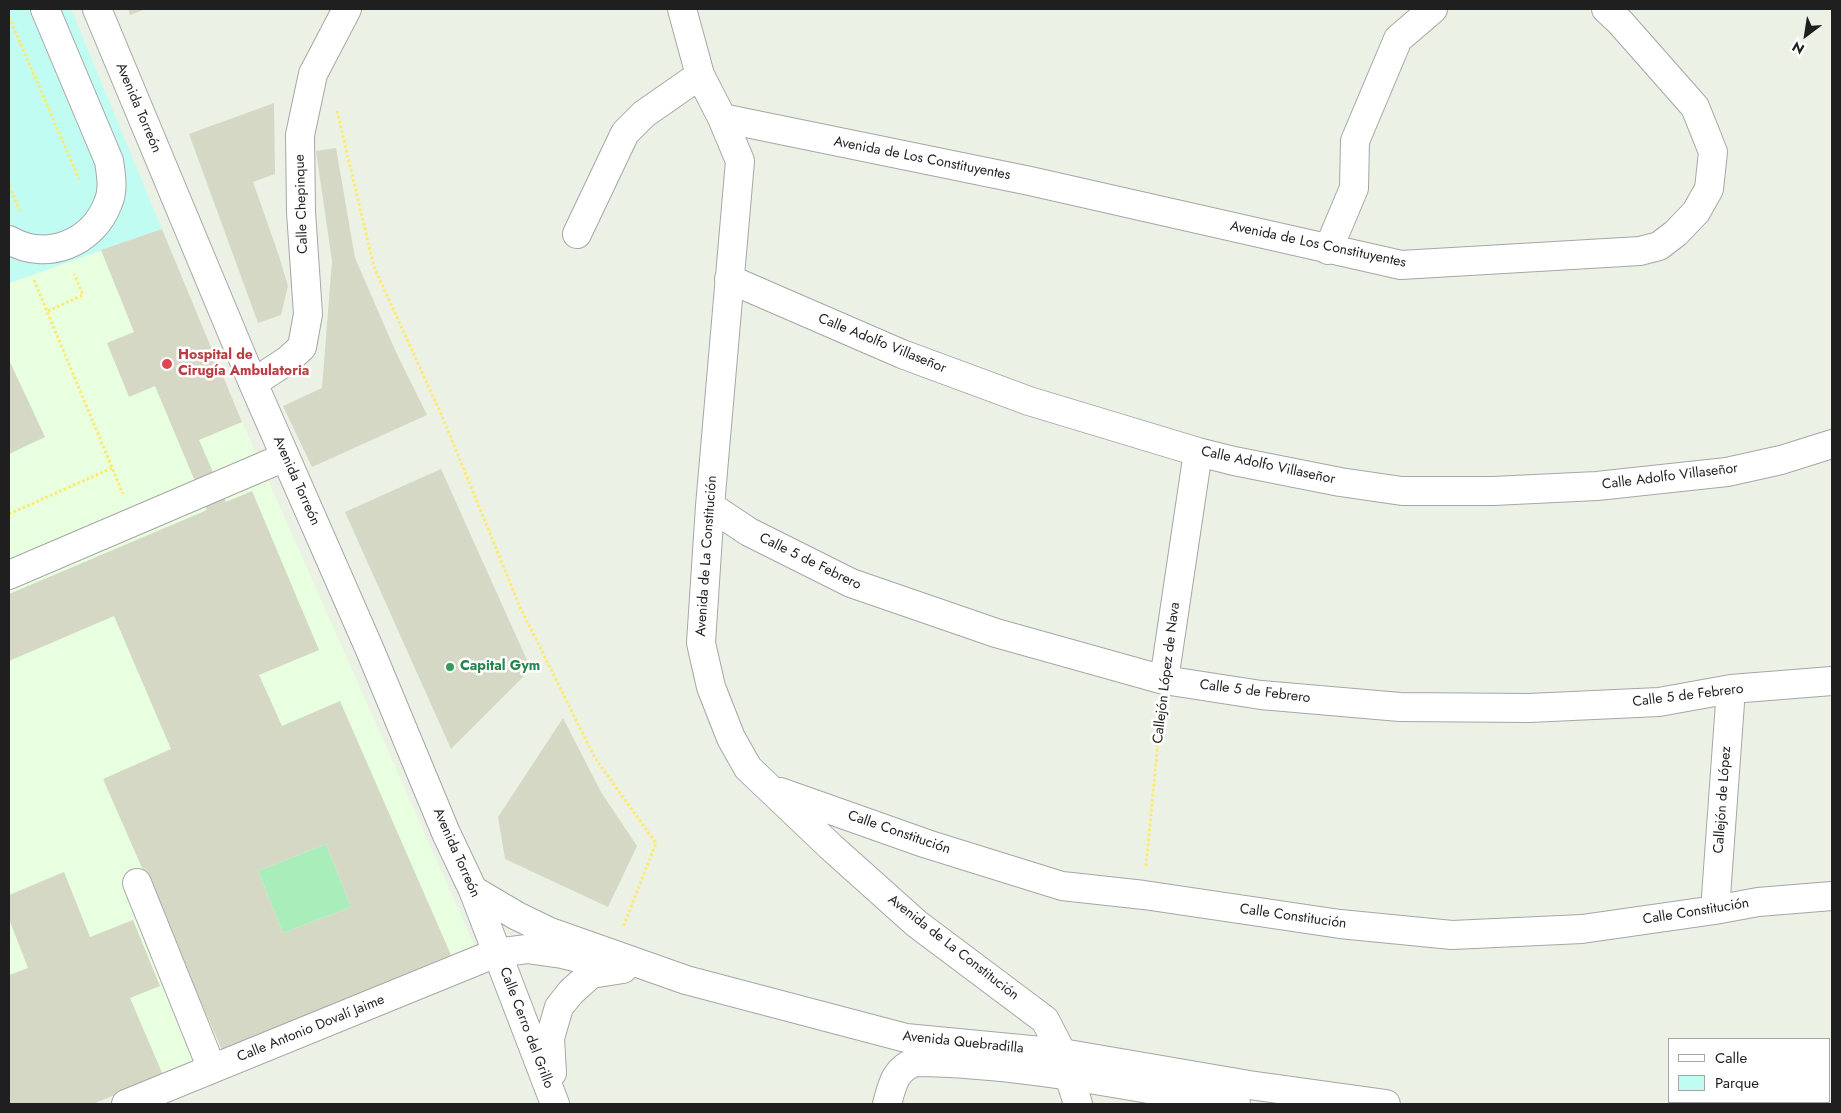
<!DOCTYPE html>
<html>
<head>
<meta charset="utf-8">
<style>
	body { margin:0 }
	#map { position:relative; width:1841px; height:1113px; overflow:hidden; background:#ecf1e5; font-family:Jost,sans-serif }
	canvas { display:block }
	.frame { position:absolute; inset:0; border:10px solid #1f1f1f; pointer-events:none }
	.legend { position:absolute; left:1668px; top:1038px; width:162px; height:65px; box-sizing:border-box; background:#fff; border:1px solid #a5a5a5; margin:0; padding:6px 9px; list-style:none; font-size:15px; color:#1f1f1f }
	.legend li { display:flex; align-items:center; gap:10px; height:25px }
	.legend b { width:25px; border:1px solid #a5a5a5 }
	.north { position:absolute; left:1781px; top:10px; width:50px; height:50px; -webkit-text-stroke:4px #fff; paint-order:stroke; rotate:211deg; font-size:14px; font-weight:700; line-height:20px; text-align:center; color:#1f1f1f }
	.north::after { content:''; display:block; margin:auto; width:18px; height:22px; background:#1f1f1f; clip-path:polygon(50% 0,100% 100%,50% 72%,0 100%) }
</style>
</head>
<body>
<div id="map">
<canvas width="1841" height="1113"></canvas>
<div class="frame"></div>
<ul class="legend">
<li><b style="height:6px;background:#fff"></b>Calle</li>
<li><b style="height:14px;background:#c1fcf2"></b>Parque</li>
</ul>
<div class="north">N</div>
</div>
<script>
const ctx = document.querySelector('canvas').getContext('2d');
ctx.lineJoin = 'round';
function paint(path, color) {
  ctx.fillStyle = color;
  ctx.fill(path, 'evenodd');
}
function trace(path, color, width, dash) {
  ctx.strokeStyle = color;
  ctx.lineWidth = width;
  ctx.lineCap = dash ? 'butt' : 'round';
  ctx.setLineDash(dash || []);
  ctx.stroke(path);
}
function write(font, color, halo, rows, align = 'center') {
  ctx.font = font + ' Jost,sans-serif';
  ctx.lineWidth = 5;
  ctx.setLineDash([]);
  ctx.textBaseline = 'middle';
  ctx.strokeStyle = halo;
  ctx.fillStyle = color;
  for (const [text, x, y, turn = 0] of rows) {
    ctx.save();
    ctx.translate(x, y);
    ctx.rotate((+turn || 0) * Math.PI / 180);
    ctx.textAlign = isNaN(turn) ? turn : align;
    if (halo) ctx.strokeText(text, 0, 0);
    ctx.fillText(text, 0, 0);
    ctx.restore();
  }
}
paint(new Path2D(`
	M162,229L242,422L474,945L93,1104H9V283Z`), '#e8ffe0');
paint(new Path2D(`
	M326,844L351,907L283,933L258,871Z`), '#a9edba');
paint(new Path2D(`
	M9,9H71L162,229L9,283Z`), '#c1fcf2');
paint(new Path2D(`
	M128,9H146L130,15Z
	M274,103L275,174L253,182L279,256L288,286L281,315L258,323L189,134Z
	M336,148L355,258L395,350L427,415L312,467L283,406L322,388L332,261L316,151Z
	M162,229L242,422L199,440L226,502L252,491L319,650L259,675L282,726L340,701L451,955L222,1050L103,779L171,749L114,616L9,661V594L207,510L155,386L129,397L107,343L134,332L101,250ZM326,844L351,907L283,933L258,871Z
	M9,360L45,437L9,454Z
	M441,469L531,669L451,749L345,512Z
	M563,718L601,792L637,846L608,907L505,859L498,817Z
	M64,872L90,937L133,920L160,986L130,998L163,1075L93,1104H9V975L28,968L9,919V895Z`), '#d4d8c5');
const minor = new Path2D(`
	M97,9L253,383L370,650L446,833L473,890L555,1104
	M682,9L700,75L722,118L740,161L710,506L701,643L711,687L731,738L748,768L831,847L917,924L1045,1020L1062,1053L1078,1104
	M722,118L1030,181L1401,265L1640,251L1659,246L1676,233L1696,212L1709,189L1713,152L1695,107L1620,22L1606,9
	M577,234L625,133L644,114L700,75
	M9,240C47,262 93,243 108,203C114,190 111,174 109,161L45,9
	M1328,250L1354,188L1355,141L1398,39L1433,9
	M729,279L902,354L1029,401L1198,452L1234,461L1340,482L1402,491H1493L1597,486L1727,472L1781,460L1832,444
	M253,383L288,360L302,347L308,314L301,212L300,135L313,74L347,9
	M710,506L749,532L851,583L996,633L1164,680L1261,695L1400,707L1529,708L1659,702L1731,689L1832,681
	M9,575L285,457
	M1164,680L1198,452
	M780,792L927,844L1062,886L1144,895L1340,924L1452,935L1582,929L1715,910L1758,902L1832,896
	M137,883L212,1069
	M473,890L517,916L550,932L686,980L906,1038L1062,1053L1249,1085L1386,1104
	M1715,910L1731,689
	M552,1073L550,1038L559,1007L571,992L591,974L623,969
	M126,1104L496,953L527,949L562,954L586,960
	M887,1104C892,1086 895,1068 916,1062C1024,1063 1130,1087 1236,1104`);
trace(minor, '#a6a6a6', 30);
trace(new Path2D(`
	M9,17L80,181
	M337,111L374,267L442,416L520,607L595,758L656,843L623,927
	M9,186L20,211
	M34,280L123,494
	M48,311L83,295L74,274
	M9,514L112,468
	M1146,866L1161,710`), '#ffe968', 3, [2.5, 2.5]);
trace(minor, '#fff', 28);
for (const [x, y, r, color] of [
	[167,364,6,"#e0444e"],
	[450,667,5,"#2e9e5b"]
]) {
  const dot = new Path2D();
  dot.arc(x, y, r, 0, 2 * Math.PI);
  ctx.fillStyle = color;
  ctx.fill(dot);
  trace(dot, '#fff', 2);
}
write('14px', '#1f1f1f', '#fff', [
	["Avenida Torreón",138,108,67],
	["Avenida de Los Constituyentes",922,159,11],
	["Calle Chepinque",302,204,-92],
	["Avenida de Los Constituyentes",1318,245,12],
	["Calle Adolfo Villaseñor",882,344,22],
	["Calle Adolfo Villaseñor",1268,466,12],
	["Calle Adolfo Villaseñor",1670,477,-7],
	["Avenida Torreón",296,481,66],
	["Avenida de La Constitución",707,556,-86],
	["Calle 5 de Febrero",810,562,26],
	["Callejón López de Nava",1167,673,-83],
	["Calle 5 de Febrero",1255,692,7],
	["Calle 5 de Febrero",1688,696,-7],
	["Callejón de López",1723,800,-86],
	["Calle Constitución",899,833,19],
	["Avenida Torreón",456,853,66],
	["Calle Constitución",1696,912,-9],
	["Calle Constitución",1293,917,8],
	["Avenida de La Constitución",953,948,38],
	["Calle Cerro del Grillo",526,1028,69],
	["Calle Antonio Dovalí Jaime",311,1029,-22],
	["Avenida Quebradilla",963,1043,6]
]);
write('bold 14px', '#be3a42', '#fff', [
	["Hospital de",178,356],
	["Cirugía Ambulatoria",178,372]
], 'left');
write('bold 14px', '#27864d', '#fff', [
	["Capital Gym",460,667]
], 'left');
</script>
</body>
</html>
